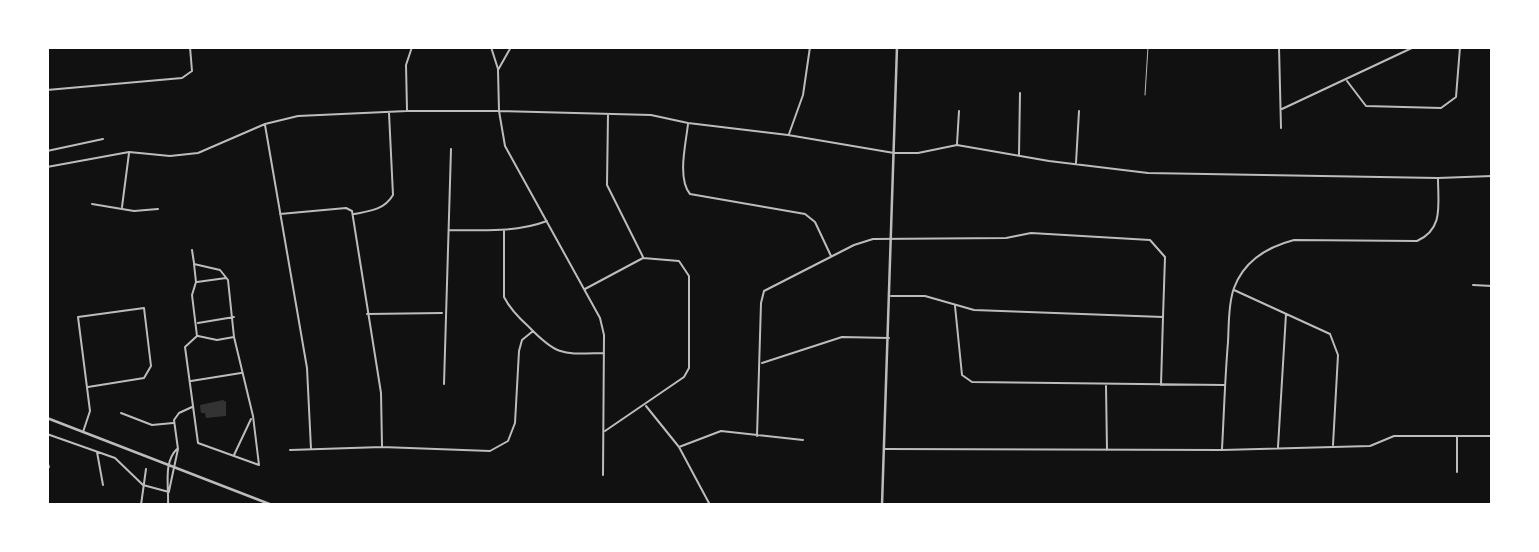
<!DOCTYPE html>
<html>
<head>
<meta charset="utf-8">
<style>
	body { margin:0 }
	#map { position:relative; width:1539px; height:552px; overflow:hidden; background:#111; font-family:Lora,serif }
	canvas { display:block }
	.frame { position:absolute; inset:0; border:49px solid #fff; pointer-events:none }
</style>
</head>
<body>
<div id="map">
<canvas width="1539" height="552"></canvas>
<div class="frame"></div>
</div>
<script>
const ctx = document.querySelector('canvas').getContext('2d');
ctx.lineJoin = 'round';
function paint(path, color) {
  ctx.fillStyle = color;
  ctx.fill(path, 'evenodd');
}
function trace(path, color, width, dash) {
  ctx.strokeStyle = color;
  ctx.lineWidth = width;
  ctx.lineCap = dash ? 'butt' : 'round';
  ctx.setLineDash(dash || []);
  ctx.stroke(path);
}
paint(new Path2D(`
	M223,400L226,402V416L206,418L205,413H201L200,405Z`), '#333');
trace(new Path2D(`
	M1145,95L1148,47`), '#bcbcbc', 1);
trace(new Path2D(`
	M491,47L498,69
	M511,47L498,70L499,111L505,146L600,318L604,335L603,475
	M1279,47L1281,128
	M1347,81L1366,106L1441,108L1456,97L1460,47
	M47,90L182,78L192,71L190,47
	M1282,109L1414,47
	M407,110L406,65L412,47
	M608,114L607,185L643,257
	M688,124C686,143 677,178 690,194L805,214L815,222L831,256
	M265,125L307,368L311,449
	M789,134L803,95L810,47
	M957,144L959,111
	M47,151L103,139
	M1019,155L1020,93
	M1076,163L1079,111
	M47,167L129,152L170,156L198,153L265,124L298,116L407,111H499L651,115L688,123L788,135L894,153H918L957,145L1049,161L1148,173L1438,178L1492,176
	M92,204L134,211L158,209
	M122,207L129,153
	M280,214L346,208L352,211L381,393L382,446
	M354,214C370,211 384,210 393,195L389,113
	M449,230C482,230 515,233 547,221
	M504,230V297C510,309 519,318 529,327C558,357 563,354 604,353
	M192,250L194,263
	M194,264L220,270L228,280L234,337L253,416L259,465L198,443L185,347L197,336L192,295L196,282Z
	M47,270V284
	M197,282L226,278
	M1473,285L1492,286
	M585,289L643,258L679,261L689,276V368L684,377L605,431
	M1234,290L1330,334L1338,355L1333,445
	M891,296H925L974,310L1163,317L1161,385
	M955,306L962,375L972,382L1224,385
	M367,314L442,313
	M198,323L234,317
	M198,336L217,340L234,337
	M762,363L842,337L889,338
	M191,381L241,373
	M444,384L451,149
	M1106,386L1107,450
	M646,406L679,447L710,505
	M121,413L152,425L173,423
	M83,432L90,411L78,317L144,308L151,366L144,378L88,387
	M47,434L115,458L143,485L169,492
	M757,436L761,303L764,291L854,245L873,239L1006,238L1031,233L1150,240L1165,257L1163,317
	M679,447L721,431L803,440
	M1278,447L1286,314
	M885,449L1222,450L1370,446L1394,436H1492
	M1222,449C1224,413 1225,377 1228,342C1229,325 1228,304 1234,288C1244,261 1267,247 1294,240L1417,241C1444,229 1438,205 1438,178
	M290,450L382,447L490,451L508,441L515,423L519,351L522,340L533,331
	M97,452L103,485
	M234,455L251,419
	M47,461L49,467
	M1457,472V437
	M169,491L178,449L174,420L179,413L192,407
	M49,504L52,505
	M141,505L146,469
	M168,505C169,487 163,462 177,449`), '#bcbcbc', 2);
trace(new Path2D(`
	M47,418L272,505
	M882,505L897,47`), '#bcbcbc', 2.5);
</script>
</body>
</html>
